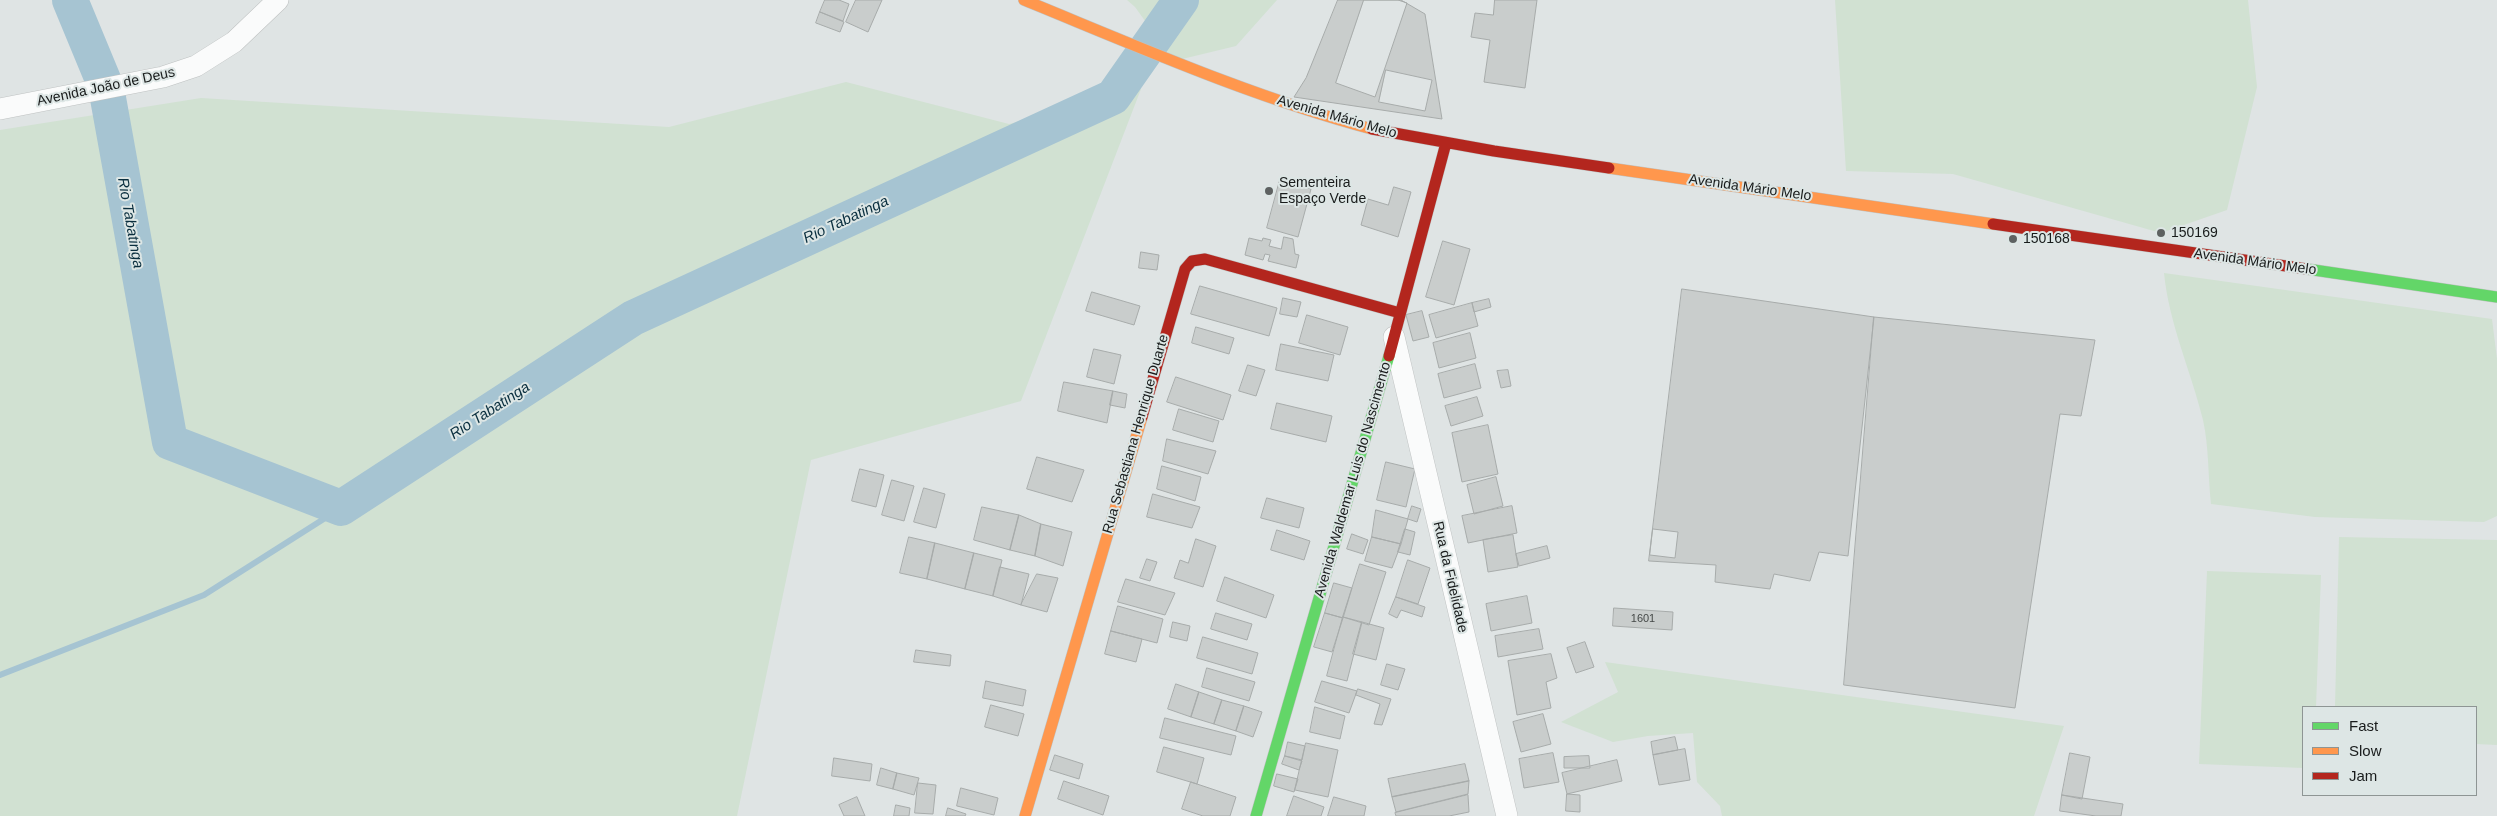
<!DOCTYPE html>
<html>
<head>
<meta charset="utf-8">
<style>
	body { margin:0 }
	#map { position:relative; width:2497px; height:816px; overflow:hidden; background:#dfe4e4; font-family:Helvetica,sans-serif }
	canvas { display:block }
	.legend { position:absolute; left:2302px; top:706px; width:175px; height:90px; box-sizing:border-box; background:#dde6e5; border:1px solid #8e9594; margin:0; padding:6px 9px; list-style:none; font-size:15px; color:#181b1b }
	.legend li { display:flex; align-items:center; gap:10px; height:25px }
	.legend b { width:25px; border:1px solid #8e9594 }
</style>
</head>
<body>
<div id="map">
<canvas width="2497" height="816"></canvas>
<ul class="legend">
<li><b style="height:6px;background:#63d668"></b>Fast</li>
<li><b style="height:6px;background:#ff974d"></b>Slow</li>
<li><b style="height:6px;background:#b3261e"></b>Jam</li>
</ul>
</div>
<script>
const ctx = document.querySelector('canvas').getContext('2d');
ctx.lineJoin = 'round';
function paint(path, color) {
  ctx.fillStyle = color;
  ctx.fill(path, 'evenodd');
}
function trace(path, color, width, dash) {
  ctx.strokeStyle = color;
  ctx.lineWidth = width;
  ctx.lineCap = dash ? 'butt' : 'round';
  ctx.setLineDash(dash || []);
  ctx.stroke(path);
}
function write(font, color, halo, rows, align = 'center') {
  ctx.font = font + ' Helvetica,sans-serif';
  ctx.lineWidth = 4;
  ctx.setLineDash([]);
  ctx.textBaseline = 'middle';
  ctx.strokeStyle = halo;
  ctx.fillStyle = color;
  for (const [text, x, y, turn = 0] of rows) {
    ctx.save();
    ctx.translate(x, y);
    ctx.rotate((+turn || 0) * Math.PI / 180);
    ctx.textAlign = isNaN(turn) ? turn : align;
    if (halo) ctx.strokeText(text, 0, 0);
    ctx.fillText(text, 0, 0);
    ctx.restore();
  }
}
paint(new Path2D(`
	M1127,0H1277L1236,46L1174,61L1135,7Z
	M1835,0H2248L2257,87L2227,210L2161,233L1953,174L1846,171Z
	M846,82L1009,124L1141,89L1021,401L811,460L737,816H0V130L201,98L669,127Z
	M2164,273L2492,319L2497,359V516L2484,522L2315,517L2211,504C2208,477 2209,447 2203,420C2191,371 2169,324 2164,273Z
	M2339,537L2497,540V745L2476,744V707H2335Z
	M2207,571L2321,575L2316,707H2303V768L2199,764Z
	M1605,662L2064,726L2034,816H1722L1720,806L1697,782L1693,733L1648,736L1613,742L1561,722L1618,692Z`), '#d1e1d2');
trace(new Path2D(`
	M0,675L204,595L341,508`), '#a6c4d2', 6);
trace(new Path2D(`
	M70,0L106,87L170,442L341,508L633,318L1113,97L1181,0`), '#a6c4d2', 36);
const building = new Path2D(`
	M825,0H839L849,4L843,21L820,12Z
	M856,0H882L868,32L846,22Z
	M1338,0H1401L1425,14L1442,119L1294,97L1306,78Z
	M1364,0H1398L1407,3L1375,97L1336,83Z
	M1495,0H1537L1525,88L1484,82L1490,40L1471,37L1475,13L1493,15Z
	M820,12L844,22L840,32L816,23Z
	M1386,70L1432,80L1425,111L1379,102Z
	M1280,180L1311,189L1298,237L1267,228Z
	M1394,187L1411,192L1398,237L1361,225L1368,199L1388,205Z
	M1284,237L1293,239L1295,254L1299,255L1296,268L1268,261L1270,255L1265,254L1263,260L1245,255L1249,238L1262,241L1263,238L1271,240L1269,246L1281,249Z
	M1443,241L1470,249L1454,305L1426,297Z
	M1141,252L1159,255L1157,270L1139,268Z
	M1200,286L1277,308L1269,336L1191,314Z
	M1682,289L1874,317L1848,556L1819,552L1810,581L1774,574L1770,589L1715,582L1716,565L1649,561Z
	M1092,292L1140,306L1134,325L1086,311Z
	M1283,298L1301,302L1297,317L1280,314Z
	M1489,299L1491,307L1474,312L1472,303Z
	M1472,303L1478,326L1436,338L1429,315Z
	M1422,311L1429,337L1413,341L1406,315Z
	M1307,315L1348,327L1340,355L1299,343Z
	M1874,317L2095,340L2081,416L2060,414L2015,708L1844,685Z
	M1196,327L1234,338L1229,354L1192,343Z
	M1470,333L1476,358L1439,368L1433,343Z
	M1281,344L1334,355L1328,381L1276,370Z
	M1094,349L1121,355L1114,384L1087,377Z
	M1475,364L1481,388L1444,398L1438,374Z
	M1248,365L1265,370L1256,396L1239,391Z
	M1508,370L1511,386L1501,388L1497,371Z
	M1176,377L1231,395L1223,420L1167,402Z
	M1064,382L1113,391L1107,423L1058,411Z
	M1113,391L1127,394L1125,408L1110,405Z
	M1477,397L1483,416L1451,426L1445,406Z
	M1277,403L1332,416L1326,442L1271,429Z
	M1179,409L1219,421L1213,442L1173,430Z
	M1488,425L1498,474L1462,482L1452,433Z
	M1167,439L1216,451L1208,474L1163,461Z
	M1037,457L1084,470L1072,502L1027,489Z
	M1386,462L1415,469L1406,507L1377,500Z
	M1162,466L1201,477L1195,501L1157,489Z
	M860,469L884,475L876,507L852,501Z
	M1496,477L1503,506L1474,514L1467,485Z
	M892,480L914,486L904,521L882,515Z
	M924,488L945,494L936,528L914,522Z
	M1153,494L1200,507L1192,528L1147,517Z
	M1267,498L1304,508L1299,528L1261,518Z
	M1412,506L1421,509L1417,522L1408,519Z
	M1512,506L1517,533L1468,543L1462,516Z
	M982,507L1019,515L1010,550L974,540Z
	M1376,510L1408,519L1401,544L1372,537Z
	M1019,515L1041,524L1035,556L1010,550Z
	M1041,524L1072,532L1063,566L1035,556Z
	M1405,529L1415,532L1410,555L1398,552Z
	M1653,529L1678,532L1675,558L1650,555Z
	M1277,530L1310,541L1304,560L1271,550Z
	M1352,534L1368,540L1363,554L1347,549Z
	M1513,535L1518,567L1488,572L1483,540Z
	M909,537L935,543L927,579L900,573Z
	M1372,537L1401,544L1392,568L1365,561Z
	M1196,539L1216,546L1203,587L1174,578L1180,560L1188,563Z
	M935,543L974,553L965,589L927,579Z
	M1547,546L1550,558L1519,566L1516,554Z
	M974,553L1002,560L993,596L965,589Z
	M1147,559L1157,562L1150,581L1140,578Z
	M1408,560L1430,568L1418,604L1396,597Z
	M1360,564L1386,572L1369,625L1343,617Z
	M1000,567L1029,574L1021,605L993,596Z
	M1037,574L1058,578L1047,612L1021,605Z
	M1225,577L1274,595L1266,618L1217,601Z
	M1126,579L1175,593L1165,615L1118,602Z
	M1334,583L1352,588L1343,618L1325,613Z
	M1527,596L1532,623L1491,631L1486,604Z
	M1396,597L1425,607L1422,617L1401,610L1397,618L1389,614Z
	M1118,606L1163,619L1157,643L1111,631Z
	M1614,608L1673,612L1672,630L1613,626Z
	M1216,613L1252,624L1247,640L1211,629Z
	M1325,613L1343,618L1332,652L1314,647Z
	M1343,617L1362,622L1347,681L1327,676Z
	M1173,622L1190,626L1187,641L1170,637Z
	M1362,622L1384,628L1376,660L1353,654Z
	M1539,629L1543,649L1498,657L1495,636Z
	M1111,631L1142,639L1136,662L1105,654Z
	M1203,637L1258,653L1252,674L1197,658Z
	M1585,642L1594,667L1576,673L1567,648Z
	M916,650L951,655L950,666L914,662Z
	M1551,654L1557,678L1546,682L1551,708L1517,715L1508,661Z
	M1387,664L1405,669L1398,690L1381,685Z
	M1207,668L1255,682L1249,701L1202,687Z
	M986,681L1026,690L1023,706L983,698Z
	M1322,681L1357,691L1349,713L1315,702Z
	M1176,684L1199,692L1191,717L1168,709Z
	M1358,689L1391,699L1382,725L1374,724L1380,704L1356,695Z
	M1199,692L1222,700L1214,724L1191,717Z
	M1222,700L1244,706L1236,731L1214,724Z
	M991,705L1024,714L1018,736L985,727Z
	M1244,706L1262,712L1253,737L1236,731Z
	M1315,707L1345,716L1340,739L1310,732Z
	M1543,714L1551,744L1521,752L1513,722Z
	M1165,718L1236,736L1231,755L1160,738Z
	M1675,737L1678,750L1653,755L1651,742Z
	M1288,742L1305,746L1302,760L1285,756Z
	M1306,743L1338,750L1328,797L1295,790Z
	M1164,747L1204,758L1197,784L1157,772Z
	M1685,749L1690,780L1659,785L1653,755Z
	M1553,753L1559,782L1524,788L1519,759Z
	M2070,753L2090,757L2082,799L2062,795Z
	M1055,755L1083,764L1079,779L1050,770Z
	M1285,756L1302,761L1299,770L1282,764Z
	M1589,756L1590,768H1564V757Z
	M834,758L872,764L870,781L832,776Z
	M1617,760L1622,781L1567,794L1562,773Z
	M1465,764L1469,781L1392,797L1388,779Z
	M881,768L897,773L893,789L877,785Z
	M897,773L919,778L914,795L893,789Z
	M1277,774L1298,779L1294,792L1274,786Z
	M1064,781L1109,796L1103,815L1058,799Z
	M1469,781L1468,794L1396,812L1392,797Z
	M1191,782L1236,797L1230,816H1203L1182,809Z
	M918,783L936,785L933,814L915,813Z
	M961,788L998,798L994,815L957,806Z
	M1567,794L1580,795V812L1566,811Z
	M1468,795L1469,812L1449,816H1396L1395,813Z
	M2062,795L2123,804L2121,816H2096L2060,811Z
	M1294,796L1324,807L1321,816H1287Z
	M857,797L865,816H844L839,805Z
	M1334,797L1366,806L1364,816H1328Z
	M896,805L910,808L909,816H894Z
	M948,808L966,814L965,816H946Z`);
paint(building, '#c9cdcc');
trace(building, '#a7abaa', 1);
const street = new Path2D(`
	M0,109L163,77L196,66L234,42L278,0
	M1394,337L1507,816`);
const fast = new Path2D(`
	M2307,269L2497,297
	M1256,816L1389,356`);
const slow = new Path2D(`
	M1024,0C1139,47 1252,97 1372,129
	M1609,168L1993,224
	M1025,816L1142,417`);
const jam = new Path2D(`
	M1372,129L1494,151L1609,168
	M1993,224L2307,269
	M1389,356L1446,143
	M1142,417L1185,269L1192,261L1205,259L1400,313`);
trace(street, '#bfc2c2', 22);
trace(fast, '#bfc2c2', 12);
trace(slow, '#bfc2c2', 12);
trace(jam, '#bfc2c2', 12);
trace(street, '#fafbfb', 21);
trace(fast, '#63d668', 11);
trace(slow, '#ff974d', 11);
trace(jam, '#b3261e', 11);
for (const [x, y, r, color] of [
	[1269,191,5,"#5e6161"],
	[2161,233,5,"#5e6161"],
	[2013,239,5,"#5e6161"]
]) {
  const dot = new Path2D();
  dot.arc(x, y, r, 0, 2 * Math.PI);
  ctx.fillStyle = color;
  ctx.fill(dot);
  trace(dot, '#dde6e5', 2);
}
write('11px', '#444847', null, [
	["1601",1643,619]
]);
write('14px', '#181b1b', '#dde6e5', [
	["Avenida João de Deus",106,87,-12],
	["Avenida Mário Melo",1337,117,16],
	["Avenida Mário Melo",1750,188,8],
	["Avenida Mário Melo",2255,262,8],
	["Rua Sebastiana Henrique Duarte",1136,434,-74],
	["Avenida Waldemar Luis do Nascimento",1353,480,-74],
	["Rua da Fidelidade",1450,577,77]
]);
write('14px', '#181b1b', '#dde6e5', [
	["Sementeira",1279,183],
	["Espaço Verde",1279,199],
	["150169",2171,233],
	["150168",2023,239]
], 'left');
write('italic 15px', '#092e3e', '#dde6e5', [
	["Rio Tabatinga",846,220,-25],
	["Rio Tabatinga",130,223,80],
	["Rio Tabatinga",490,411,-33]
]);
</script>
</body>
</html>
